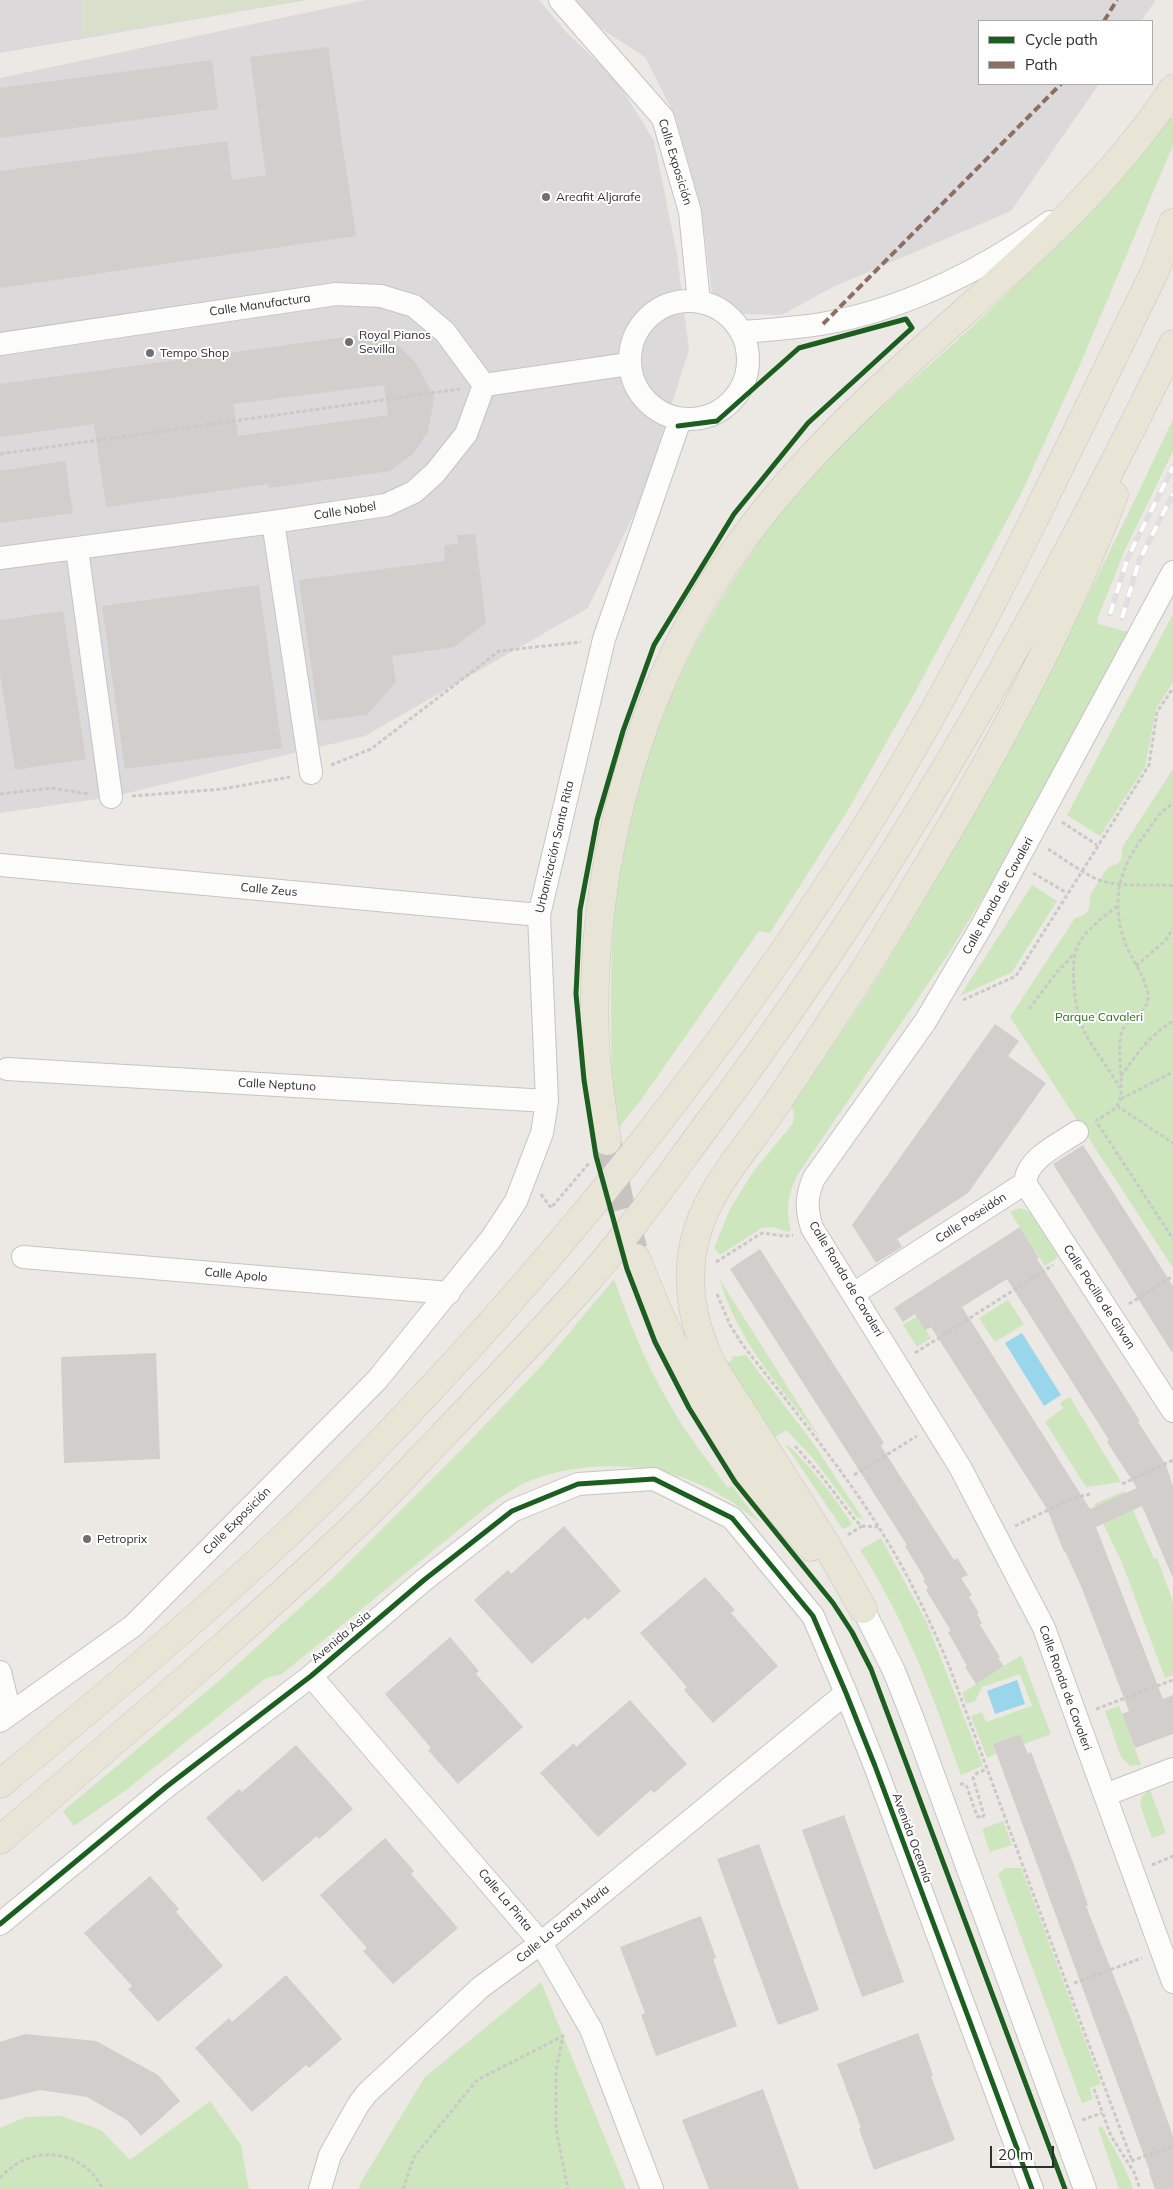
<!DOCTYPE html>
<html>
<head>
<meta charset="utf-8">
<style>
	body { margin:0 }
	#map { position:relative; width:1173px; height:2189px; overflow:hidden; background:#ece8e4; font-family:Mulish,sans-serif }
	canvas { display:block }
	.legend { position:absolute; left:978px; top:20px; width:175px; height:65px; box-sizing:border-box; background:#fff; border:1px solid #ababab; margin:0; padding:6px 9px; list-style:none; font-size:15px; color:#2e2e2e }
	.legend li { display:flex; align-items:center; gap:10px; height:25px }
	.legend b { width:25px; border:1px solid #ababab }
	.scale { position:absolute; left:990px; top:2146px; width:64px; height:22px; box-sizing:border-box; border:2px solid #2e2e2e; border-top:0; padding-left:6px; font-size:15px; line-height:18px; white-space:nowrap; color:#2e2e2e; -webkit-text-stroke:4px #fff; paint-order:stroke }
</style>
</head>
<body>
<div id="map">
<canvas width="1173" height="2189"></canvas>
<ul class="legend">
<li><b style="height:6px;background:#1b5e20"></b>Cycle path</li>
<li><b style="height:6px;background:#8d6e63"></b>Path</li>
</ul>
<div class="scale">20 m</div>
</div>
<script>
const ctx = document.querySelector('canvas').getContext('2d');
ctx.lineJoin = 'round';
function paint(path, color) {
  ctx.fillStyle = color;
  ctx.fill(path, 'evenodd');
}
function trace(path, color, width, dash) {
  ctx.strokeStyle = color;
  ctx.lineWidth = width;
  ctx.lineCap = dash ? 'butt' : 'round';
  ctx.setLineDash(dash || []);
  ctx.stroke(path);
}
function write(font, color, halo, rows, align = 'center') {
  ctx.font = font + ' Mulish,sans-serif';
  ctx.lineWidth = 4;
  ctx.setLineDash([]);
  ctx.textBaseline = 'middle';
  ctx.strokeStyle = halo;
  ctx.fillStyle = color;
  for (const [text, x, y, turn = 0] of rows) {
    ctx.save();
    ctx.translate(x, y);
    ctx.rotate((+turn || 0) * Math.PI / 180);
    ctx.textAlign = isNaN(turn) ? turn : align;
    if (halo) ctx.strokeText(text, 0, 0);
    ctx.fillText(text, 0, 0);
    ctx.restore();
  }
}
paint(new Path2D(`
	M0,0H307L0,53Z
	M366,0H539L566,32L616,79L654,141L677,254L689,350L641,500L588,608L365,736L111,797L0,813V78Z
	M557,0H1156L1141,21H979V84H1099L1011,211L833,287L782,315L743,314L712,294L701,208L676,118L645,57Z`), '#dcd9db');
paint(new Path2D(`
	M1170,118H1173V145L1079,367L1021,494L914,694L848,810L770,933L759,931L641,1100L615,1132C612,1096 611,1059 611,1023C611,988 611,954 614,919C624,790 675,663 749,557C765,534 779,508 798,488C856,425 924,372 986,314C1051,253 1113,186 1170,118Z
	M1173,419V451L1125,550L1097,620L1098,624L1128,632L989,887L949,953L798,1174C788,1193 785,1209 791,1230L788,1232L772,1227L762,1228L720,1255L714,1248L730,1209L753,1172L793,1123L794,1112L791,1106C823,1059 856,1013 886,964C993,789 1086,605 1173,419Z
	M1173,614V682L1156,709L1145,767L1100,836L1067,815Z
	M1173,769V1268L1010,1017L1075,918C1094,913 1087,907 1091,895C1092,891 1105,871 1108,868C1112,865 1117,865 1121,860L1123,846Z
	M1032,885L1057,901L1012,972L960,996Z
	M1019,1208L1026,1210L1031,1214L1058,1257L1045,1266L1010,1212Z
	M614,1279C633,1334 656,1387 689,1435C701,1453 715,1470 728,1488L732,1486L760,1523C750,1515 740,1507 729,1500C673,1463 597,1457 534,1479C518,1485 503,1496 488,1506L282,1674L266,1678L126,1790L74,1826L63,1811L220,1680L334,1577L463,1448L544,1363Z
	M720,1280L822,1441C783,1390 738,1343 720,1280Z
	M1008,1300L1024,1324L995,1342L979,1318Z
	M917,1316L931,1338L917,1347L903,1325Z
	M746,1355L813,1443L863,1519L857,1517L812,1457L786,1430L774,1438L726,1364L732,1360L731,1357Z
	M1070,1397L1121,1482L1086,1487L1045,1422L1063,1408L1060,1403Z
	M788,1445C813,1469 833,1495 852,1524L845,1529L842,1528L787,1447Z
	M1125,1491L1154,1559L1157,1558L1173,1602V1675L1165,1678L1122,1563L1094,1504Z
	M881,1538L927,1623L983,1766C975,1768 969,1773 961,1775C933,1697 906,1620 860,1550Z
	M1021,1655L1051,1734L1024,1744L1020,1734L993,1744L996,1754L987,1758L971,1716L982,1712L986,1722L1032,1706L1020,1674L982,1687L975,1701L966,1704L962,1693Z
	M1119,1706L1141,1765L1130,1766L1121,1757L1105,1711Z
	M1150,1790L1166,1833L1152,1838L1140,1805L1142,1796Z
	M1003,1821L1012,1845L990,1852L982,1829Z
	M1005,1868H1021L1028,1886L1101,2084L1090,2088L1093,2099L1082,2103L998,1874Z
	M541,1982L626,2189H359L361,2182L425,2077Z
	M210,2101L241,2145L249,2189H0V2128L26,2117L61,2116L101,2130L130,2160Z
	M1102,2126C1112,2147 1126,2166 1133,2189H1119L1098,2128Z`), '#cee6be');
paint(new Path2D(`
	M82,0H307L82,37Z`), '#d8e0cc');
paint(new Path2D(`
	M1022,1333L1061,1395L1044,1406L1005,1343Z
	M1017,1680L1025,1704L995,1714L987,1691Z`), '#99d6ec');
paint(new Path2D(`
	M328,47L356,236L0,288V171L227,141L232,180L266,175L250,57Z
	M212,60L218,109L0,138V88Z
	M368,334L382,337L400,347L416,363L434,397L428,432L413,454L390,471L269,488L268,484L106,507L94,424L0,437V384ZM384,385L388,415L238,436L233,404Z
	M65,461L73,513L0,523V471Z
	M475,534L486,623L454,647L392,656L396,682L367,715L319,721L299,580L445,561L444,545L458,544L457,535Z
	M259,585L282,748L125,769L102,606Z
	M63,611L86,759L15,770L0,673V620Z
	M995,1024L1019,1041L1008,1056L1046,1083L968,1193L897,1239L902,1247L876,1263L852,1225Z
	M1083,1145L1173,1286V1354L1053,1164Z
	M1020,1227L1039,1258L1037,1259L1140,1421L1138,1422L1166,1465L1173,1487V1578L1142,1506L1096,1527L1163,1699L1173,1695V1734L1135,1748L1122,1714L1129,1711L1081,1586L1065,1551L1064,1552L1047,1509L931,1327L925,1330L915,1314L903,1322L894,1308ZM1007,1279L1109,1440L1107,1442L1137,1488L1090,1509L962,1307Z
	M760,1249L884,1443L881,1446L954,1560L957,1558L968,1575L961,1578L972,1595L969,1597L979,1613L977,1614L982,1623L980,1625L1000,1657L998,1658L1004,1666L976,1684L965,1667L967,1666L948,1632L951,1631L926,1590L928,1588L923,1580L925,1579L905,1546L907,1545L730,1269Z
	M156,1353L160,1459L64,1463L61,1357Z
	M564,1526L621,1591L588,1620L585,1617L532,1664L474,1600L508,1570L511,1574Z
	M705,1577L735,1610L731,1613L778,1666L713,1723L684,1690L687,1687L640,1633Z
	M450,1637L479,1671L476,1674L523,1727L458,1784L428,1750L431,1748L385,1694Z
	M630,1700L687,1764L654,1793L651,1790L598,1837L540,1773L574,1743L576,1747Z
	M1020,1734L1028,1754L1031,1752L1075,1868L1088,1905L1086,1906L1132,2022L1173,2136V2189H1155L1149,2172H1150L993,1744Z
	M296,1745L353,1809L319,1839L317,1836L263,1882L206,1818L239,1789L242,1792Z
	M844,1815L904,1982L862,1997L802,1830Z
	M385,1838L414,1871L411,1874L458,1928L393,1984L363,1951L367,1948L320,1895Z
	M759,1844L819,2010L778,2025L717,1859Z
	M150,1876L179,1909L176,1912L223,1966L158,2022L128,1989L132,1986L84,1933Z
	M701,1916L716,1958L713,1959L737,2026L656,2056L641,2015L645,2013L620,1947Z
	M286,1975L342,2039L309,2068L306,2065L252,2112L195,2048L229,2018L232,2022Z
	M918,2033L933,2075L931,2076L955,2140L874,2170L859,2129L861,2128L837,2064Z
	M25,2034L96,2041L158,2075L180,2101L141,2136L127,2120L87,2097L40,2090L0,2100V2042Z
	M763,2089L799,2189H709L682,2120Z`), '#d1cecb');
trace(new Path2D(`
	M607,1141L620,1203L634,1251`), '#c6c3c0', 28, [28, 14]);
const minor = new Path2D(`
	M560,0L663,118L690,212L699,302
	M630 360a59 59 0 1 1 118 0a59 59 0 1 1-118 0Z
	M742,332C768,330 795,328 821,324C903,310 982,270 1050,222
	M0,344L336,294L381,296L414,306L445,332L484,385
	M484,385L629,364
	M273,522L311,773
	M77,549L111,797
	M0,558L273,522L386,505L414,492L435,473L466,434L484,385
	M1173,572L981,927L925,1022L814,1178C806,1196 806,1209 812,1228L960,1467L1044,1628L1173,1982
	M0,865L539,915
	M7,1069L547,1101
	M1025,1183L1173,1411
	M23,1257L449,1293
	M853,1294L1025,1183C1027,1158 1058,1145 1077,1132
	M863,1609L894,1671L913,1719L1085,2189
	M0,1672L10,1713
	M311,1676L541,1943L591,2029L652,2189
	M0,1721L133,1626L377,1380L491,1239L516,1201L542,1133L547,1101L539,915L604,639L680,420
	M1105,1795L1173,1769
	M0,1924L166,1787L311,1676L424,1580L512,1511L578,1484L654,1479L732,1518L813,1616L846,1693L875,1766L1032,2189
	M320,2189L330,2155L358,2105L367,2093L481,1987L541,1943L846,1693`);
const major = new Path2D(`
	M607,1141C602,1108 596,1074 595,1041C590,896 622,749 691,621C738,533 814,449 887,382C986,289 1098,204 1173,89
	M636,1258C665,1331 697,1400 743,1464C763,1493 788,1519 811,1547
	M863,1609L826,1544L711,1363C691,1320 683,1276 698,1229C711,1187 746,1148 771,1112C804,1063 837,1013 869,963C890,930 910,895 930,862C1000,744 1065,623 1114,495
	M0,1784C126,1679 253,1573 368,1455C547,1271 710,1069 850,852C968,668 1059,467 1155,271L1173,223
	M0,1840C123,1733 250,1627 368,1513C395,1487 421,1458 448,1430C492,1384 537,1337 580,1289C625,1239 664,1183 704,1129C888,885 1040,619 1173,344`);
trace(minor, '#c5c4c5', 24);
trace(major, '#c6c5c4', 29);
trace(new Path2D(`
	M0,454L460,389
	M331,765L371,749L499,651L581,642
	M0,794L51,788L89,794
	M132,796L222,789L290,777
	M1062,822L1097,845
	M1048,849C1061,857 1090,878 1102,881C1125,888 1150,883 1173,886
	M1033,873L1067,893
	M1117,906C1104,917 1088,928 1079,943C1068,961 1075,1014 1085,1033C1094,1050 1110,1070 1120,1088
	M1136,966L1166,940L1173,928
	M963,1000L1016,976L1149,765L1157,712L1173,688
	M1029,1009L1057,972L1073,955
	M1121,1076C1138,1052 1148,1037 1173,1021
	M1121,1099L1173,1072
	M1117,1106L1173,1143
	M1095,1121C1102,1117 1112,1112 1117,1106C1127,1093 1115,1050 1122,1031C1128,1017 1149,1014 1148,996C1147,982 1137,967 1130,954C1110,912 1115,874 1143,837C1151,827 1160,809 1173,804
	M1098,1124L1173,1239
	M541,1194L551,1208L590,1162
	M716,1262L762,1233L785,1236L793,1235
	M717,1294L730,1325L742,1344C797,1414 856,1484 900,1563C918,1595 933,1629 948,1663L1132,2161
	M1129,1304L1173,1276
	M915,1353L1053,1265
	M795,1446L820,1474L856,1521L862,1526L878,1527
	M854,1475L917,1436
	M1122,1484L1173,1460
	M1015,1526L1073,1498L1090,1494
	M848,1535L862,1526
	M1096,1709L1173,1680
	M960,1784H965L967,1787L977,1816L982,1818L984,1815L973,1778L977,1773L987,1769
	M1152,1865L1173,1856
	M1074,1983L1142,1958
	M1094,2089L1111,2136L1134,2172L1140,2189
	M1082,2120L1102,2113
	M1131,2161L1173,2146
	M0,2178C30,2144 81,2147 103,2189
	M403,2189L414,2157L477,2080L563,2036L556,2071V2129L568,2189`), '#c9c9c8', 3, [4, 2.5]);
trace(minor, '#fcfcfb', 22);
trace(major, '#e8e4d6', 28);
const rail = new Path2D(`
	M1110,614L1128,557L1173,467
	M1122,618L1139,561L1173,494`);
trace(rail, '#dfdfe1', 5.5);
trace(rail, '#fff', 4, [11]);
trace(new Path2D(`
	M1104,21L1117,0
	M823,324L1061,84`), '#8d6e63', 4, [8, 4]);
trace(new Path2D(`
	M678,426L717,421L799,348L906,319L912,328L808,423L734,514L654,645L623,731L597,820L580,910L576,994L584,1080L596,1156L627,1269L655,1342L689,1408L735,1482L833,1603L852,1632L871,1669L1065,2189
	M0,1924L166,1787L311,1676L424,1580L512,1511L578,1484L654,1479L732,1518L813,1616L846,1693L875,1766L1032,2189`), '#1b5e20', 5);
for (const [x, y, r, color] of [
	[546,197,5,"#706f6e"],
	[349,342,5,"#706f6e"],
	[150,353,5,"#706f6e"],
	[87,1539,5,"#706f6e"]
]) {
  const dot = new Path2D();
  dot.arc(x, y, r, 0, 2 * Math.PI);
  ctx.fillStyle = color;
  ctx.fill(dot);
  trace(dot, '#fff', 2);
}
write('12px', '#2e2e2e', '#fff', [
	["Calle Exposición",675,162,73],
	["Calle Manufactura",260,305,-8],
	["Calle Nobel",345,511,-9],
	["Urbanización Santa Rita",555,847,-77],
	["Calle Zeus",269,890,5],
	["Calle Ronda de Cavaleri",998,896,-61],
	["Calle Neptuno",277,1085,3],
	["Calle Poseidón",971,1218,-33],
	["Calle Apolo",236,1275,5],
	["Calle Ronda de Cavaleri",846,1279,59],
	["Calle Pocillo de Gilvan",1099,1297,57],
	["Calle Exposición",237,1521,-45],
	["Avenida Asia",341,1637,-40],
	["Calle Ronda de Cavaleri",1065,1688,70],
	["Avenida Oceanía",912,1838,70],
	["Calle La Pinta",505,1900,50],
	["Calle La Santa María",563,1924,-39]
]);
write('12px', '#2e2e2e', '#fff', [
	["Areafit Aljarafe",556,197],
	["Royal Pianos",359,335],
	["Sevilla",359,349],
	["Tempo Shop",160,353],
	["Petroprix",97,1539]
], 'left');
write('12px', '#2c6e1b', '#fff', [
	["Parque Cavaleri",1099,1017]
]);
</script>
</body>
</html>
